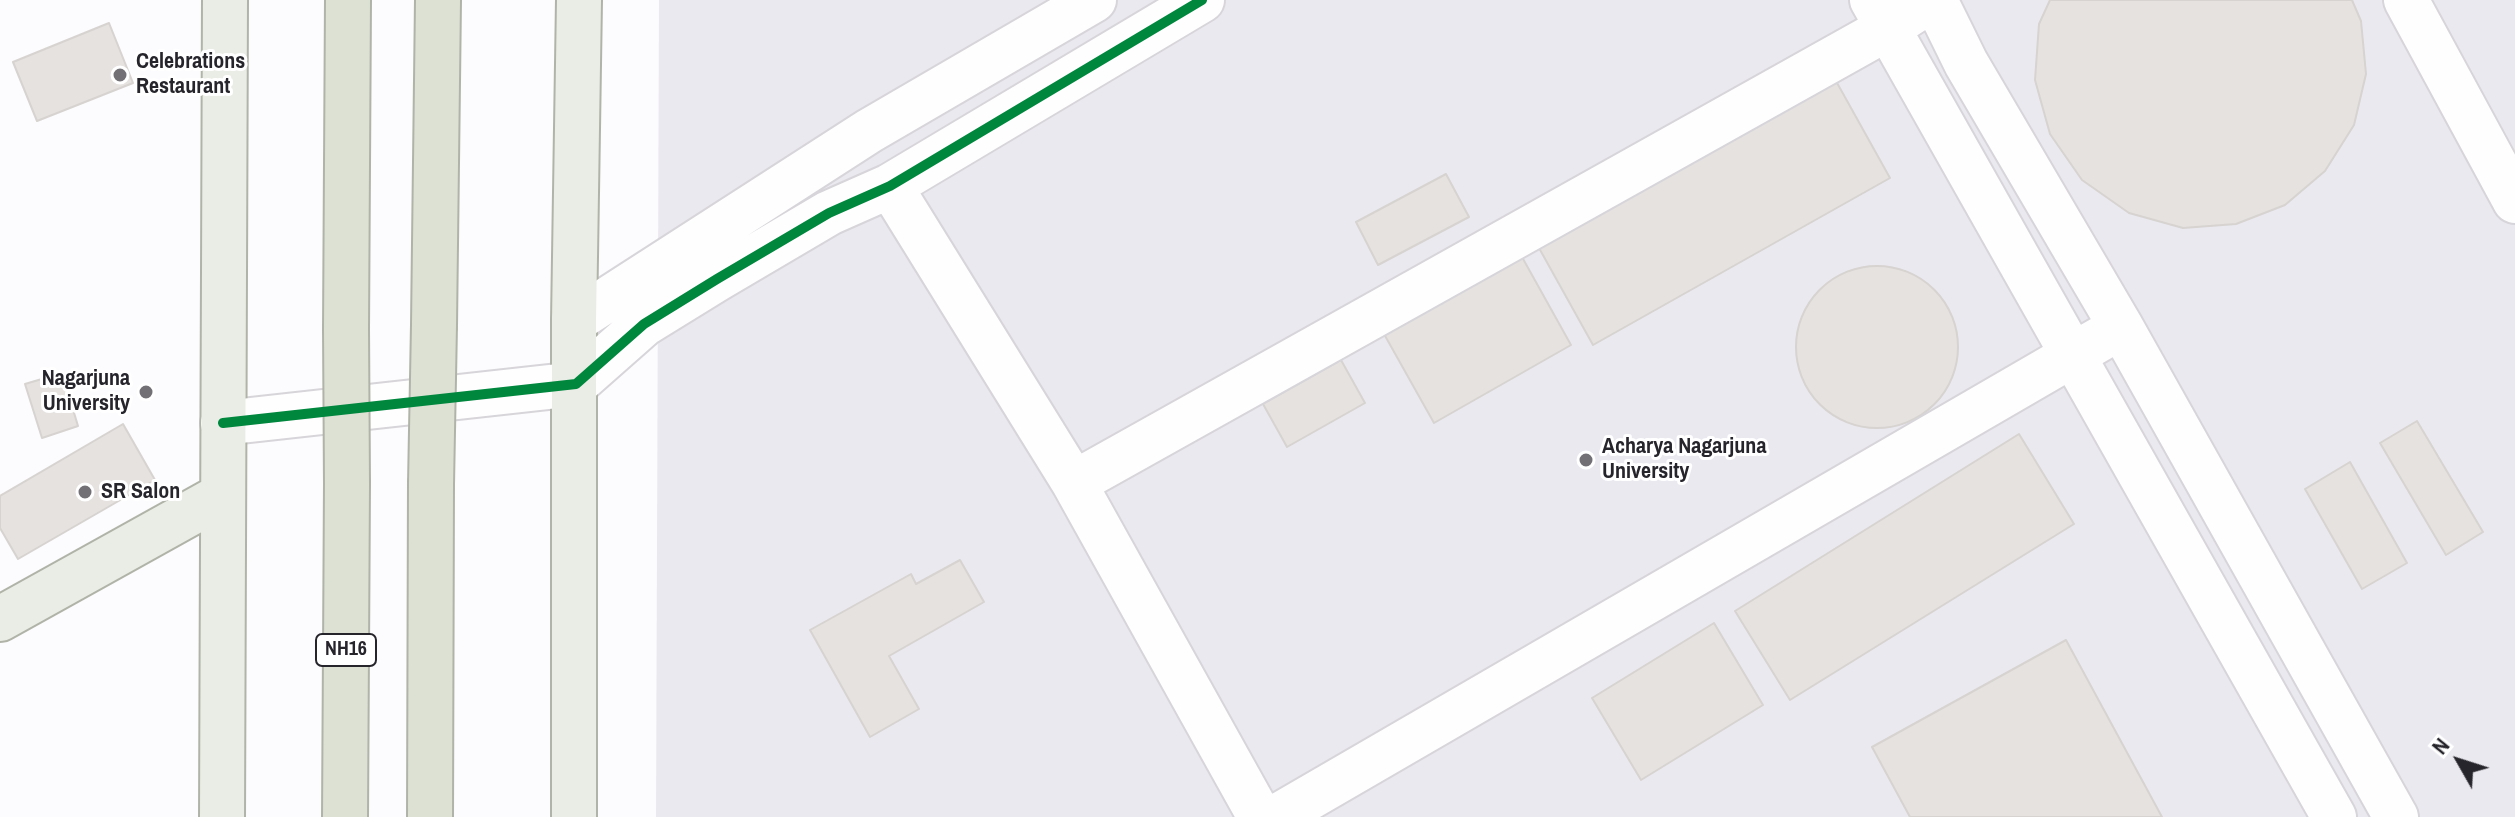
<!DOCTYPE html>
<html>
<head>
<meta charset="utf-8">
<style>
	body { margin:0 }
	#map { position:relative; width:2515px; height:817px; overflow:hidden; background:#fcfbfd; font-family:"Archivo Narrow",sans-serif }
	canvas { display:block }
	.north { position:absolute; left:2419px; top:721px; width:80px; height:80px; -webkit-text-stroke:6px #fff; paint-order:stroke; rotate:309deg; font-size:22px; font-weight:700; line-height:32px; text-align:center; color:#27252c }
	.north::after { content:''; display:block; margin:auto; width:28px; height:36px; background:#27252c; clip-path:polygon(50% 0,100% 100%,50% 72%,0 100%) }
</style>
</head>
<body>
<div id="map">
<canvas width="2515" height="817"></canvas>
<div class="north">N</div>
</div>
<script>
const ctx = document.querySelector('canvas').getContext('2d');
ctx.lineJoin = 'round';
function paint(path, color) {
  ctx.fillStyle = color;
  ctx.fill(path, 'evenodd');
}
function trace(path, color, width, dash) {
  ctx.strokeStyle = color;
  ctx.lineWidth = width;
  ctx.lineCap = dash ? 'butt' : 'round';
  ctx.setLineDash(dash || []);
  ctx.stroke(path);
}
function write(font, color, halo, rows, align = 'center') {
  ctx.font = font + ' "Archivo Narrow",sans-serif';
  ctx.lineWidth = 6;
  ctx.setLineDash([]);
  ctx.textBaseline = 'middle';
  ctx.strokeStyle = halo;
  ctx.fillStyle = color;
  for (const [text, x, y, turn = 0] of rows) {
    ctx.save();
    ctx.translate(x, y);
    ctx.rotate((+turn || 0) * Math.PI / 180);
    ctx.textAlign = isNaN(turn) ? turn : align;
    if (halo) ctx.strokeText(text, 0, 0);
    ctx.fillText(text, 0, 0);
    ctx.restore();
  }
}
paint(new Path2D(`
	M659,0H2515V817H656Z`), '#ebe9f0');
const building = new Path2D(`
	M2050,0H2352L2361,21L2366,74L2354,125L2325,171L2285,205L2236,224L2183,228L2129,213L2082,180L2050,134L2035,80L2039,24Z
	M109,23L133,83L37,121L13,62Z
	M1836,81L1890,178L1593,345L1539,248Z
	M1446,174L1469,217L1378,265L1356,222Z
	M1522,257L1571,345L1434,423L1384,334Z
	M1796 347a81 81 0 1 1 162 0a81 81 0 1 1-162 0Z
	M1341,360L1365,403L1287,447L1263,404Z
	M62,373L78,426L42,438L25,384Z
	M2417,421L2483,532L2446,555L2380,443Z
	M123,424L155,480L18,559L0,528V496Z
	M2019,434L2074,524L1790,700L1735,611Z
	M2350,462L2407,563L2362,589L2305,489Z
	M960,560L984,602L889,656L919,709L870,737L810,630L911,574L916,584Z
	M1714,623L1763,705L1641,780L1592,698Z
	M2066,640L2162,817H1910L1872,747Z`);
paint(building, '#e5e2e0');
trace(building, '#d6d3d0', 2);
const minor = new Path2D(`
	M1872,0L2334,817
	M1935,0L1966,63L2121,327L2396,817
	M2406,0L2515,201
	M890,186L1074,483L1260,817
	M574,321L869,131L1094,0
	M223,423L576,384L644,324L717,279L829,213L890,186L1202,0
	M1074,483L1888,28L1931,0
	M1276,817L2121,327`);
const major = new Path2D(`
	M0,619L223,495
	M222,817L225,0
	M574,817V321L579,0`);
const highway = new Path2D(`
	M434,325L438,0
	M346,329L348,0
	M345,817L347,484
	M430,817L431,484`);
trace(minor, '#d7d5d9', 48);
trace(major, '#b0b4a8', 48);
trace(highway, '#b0b4a8', 48);
trace(minor, '#fffeff', 44);
trace(major, '#eaede5', 44);
trace(highway, '#dce1d4', 44);
const highwayBridge = new Path2D(`
	M346,329L347,484
	M431,484L434,325`);
trace(highwayBridge, '#b0b4a8', 48, []);
trace(highwayBridge, '#dce1d4', 44);
trace(new Path2D(`
	M223,423L576,384L644,324L717,279L829,213L890,186L1202,0`), '#00873e', 10);
for (const [x, y, r, color] of [
	[120,75,8,"#727075"],
	[146,392,8,"#727075"],
	[1586,460,8,"#727075"],
	[85,492,8,"#727075"]
]) {
  const dot = new Path2D();
  dot.arc(x, y, r, 0, 2 * Math.PI);
  ctx.fillStyle = color;
  ctx.fill(dot);
  trace(dot, '#fff', 3);
}
for (const [x, y, w] of [
	[346,650,60]
]) {
  const box = new Path2D();
  box.roundRect(x - w / 2, y - 16, w, 32, 6);
  ctx.fillStyle = '#fff';
  ctx.fill(box);
  trace(box, '#27252c', 2);
}
write('bold 20px', '#27252c', null, [
	["NH16",346,650]
]);
write('bold 22px', '#27252c', '#fff', [
	["Celebrations",136,62],
	["Restaurant",136,87],
	["Nagarjuna",130,379,"right"],
	["University",130,404,"right"],
	["Acharya Nagarjuna",1602,447],
	["University",1602,472],
	["SR Salon",101,492]
], 'left');
</script>
</body>
</html>
